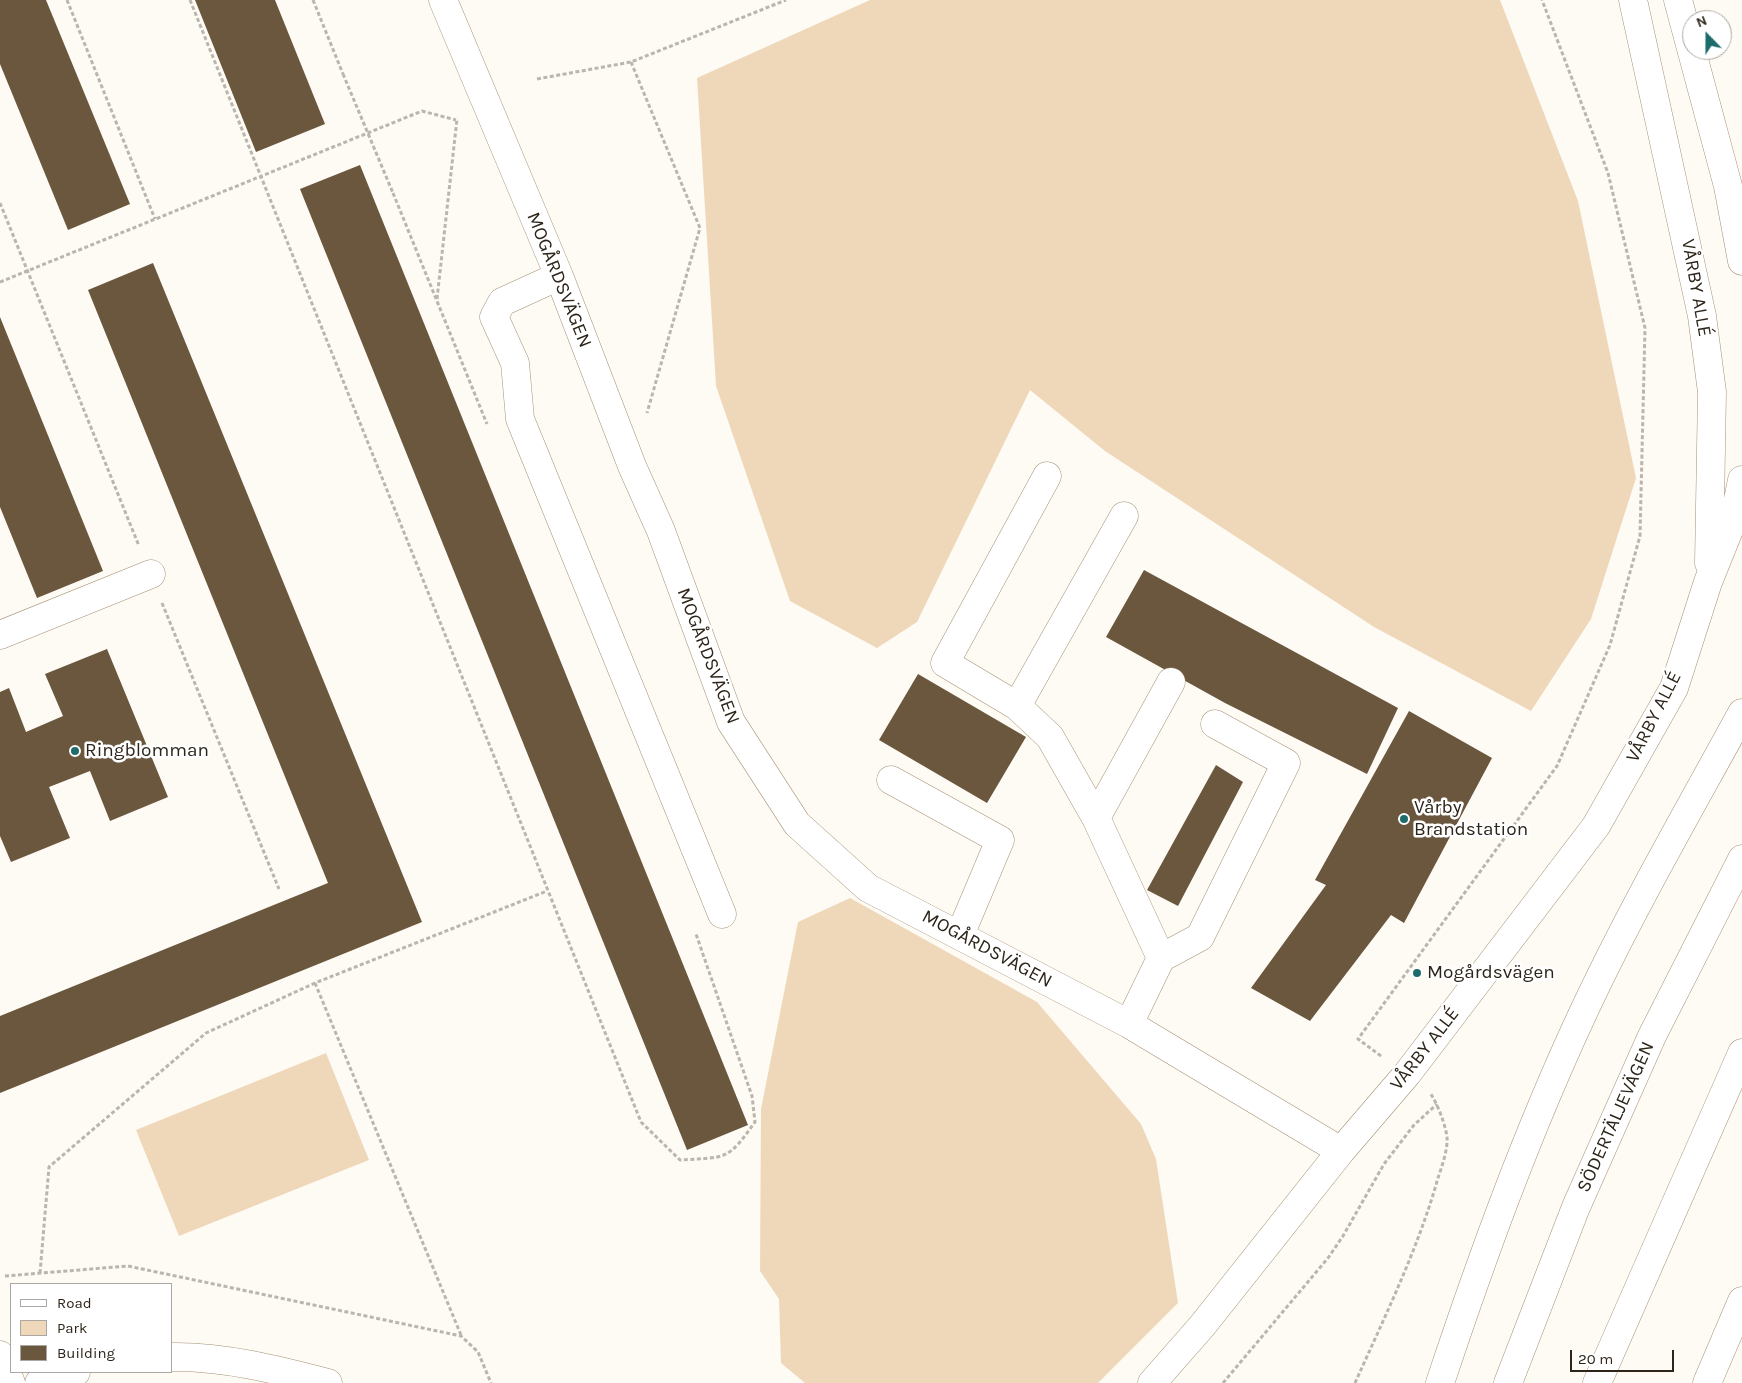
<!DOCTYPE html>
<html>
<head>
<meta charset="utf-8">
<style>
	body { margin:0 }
	#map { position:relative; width:1742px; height:1383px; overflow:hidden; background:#fefaf4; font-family:Karla,sans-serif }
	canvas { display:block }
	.legend { position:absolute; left:10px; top:1283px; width:162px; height:90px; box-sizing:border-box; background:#fff; border:1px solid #aba8a3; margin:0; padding:6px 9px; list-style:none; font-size:15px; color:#2d251a }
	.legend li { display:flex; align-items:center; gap:10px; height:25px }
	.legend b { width:25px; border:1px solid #aba8a3 }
	.north { position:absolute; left:1682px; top:10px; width:50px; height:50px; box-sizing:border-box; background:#fff; border:1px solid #aba8a3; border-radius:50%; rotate:338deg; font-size:14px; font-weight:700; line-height:20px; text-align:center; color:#2d251a }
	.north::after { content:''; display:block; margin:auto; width:18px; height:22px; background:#1e6b6c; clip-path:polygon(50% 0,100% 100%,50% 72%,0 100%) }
	.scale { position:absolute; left:1570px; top:1350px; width:104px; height:22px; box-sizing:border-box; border:2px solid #2d251a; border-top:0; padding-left:6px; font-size:15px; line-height:18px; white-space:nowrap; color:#2d251a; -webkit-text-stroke:4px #fff; paint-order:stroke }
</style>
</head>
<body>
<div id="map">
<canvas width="1742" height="1383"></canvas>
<ul class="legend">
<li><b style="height:6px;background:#fff"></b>Road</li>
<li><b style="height:14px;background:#efd8ba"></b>Park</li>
<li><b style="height:14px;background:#6a573e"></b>Building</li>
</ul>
<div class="north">N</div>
<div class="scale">20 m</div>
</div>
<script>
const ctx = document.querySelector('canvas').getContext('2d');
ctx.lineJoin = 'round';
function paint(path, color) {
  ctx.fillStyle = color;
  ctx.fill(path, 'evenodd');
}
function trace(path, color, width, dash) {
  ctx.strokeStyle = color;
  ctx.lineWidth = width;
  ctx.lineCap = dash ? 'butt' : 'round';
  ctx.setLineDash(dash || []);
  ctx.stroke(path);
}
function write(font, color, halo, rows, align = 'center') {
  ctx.font = font + ' Karla,sans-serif';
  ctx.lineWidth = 5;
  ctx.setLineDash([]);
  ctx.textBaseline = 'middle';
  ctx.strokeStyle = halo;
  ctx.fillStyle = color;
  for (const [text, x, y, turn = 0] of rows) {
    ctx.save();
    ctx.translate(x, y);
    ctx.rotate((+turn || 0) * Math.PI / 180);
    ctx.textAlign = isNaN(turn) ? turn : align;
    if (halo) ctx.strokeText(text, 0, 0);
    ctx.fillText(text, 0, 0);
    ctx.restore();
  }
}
paint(new Path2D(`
	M870,0H1500L1578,201L1636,478L1591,619L1531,711L1374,627L1105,451L1030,390L917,622L877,648L790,601L716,386L697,78Z
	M850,898L1037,1002L1141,1124L1156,1159L1178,1303L1098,1383H805L781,1363L779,1299L760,1271L761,1109L798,922Z
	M326,1053L369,1160L179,1236L136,1130Z`), '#efd8ba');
paint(new Path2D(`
	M0,0H46L130,204L68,230L0,64Z
	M195,0H275L325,124L256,152Z
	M360,165L748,1125L687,1150L300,189Z
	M153,263L422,922L0,1093V1016L328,883L88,290Z
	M0,317L103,571L37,598L0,507Z
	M1144,570L1398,708L1367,774L1225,703L1106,637Z
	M107,649L168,797L110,821L90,771L49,787L70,838L11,862L0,836V692L9,688L26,732L63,716L45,674Z
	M918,674L1026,737L987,803L879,740Z
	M1409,711L1492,758L1404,923L1391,915L1310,1021L1251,988L1326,885L1315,880Z
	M1216,765L1243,782L1178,906L1147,890Z`), '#6a573e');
const minor = new Path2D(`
	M443,0L559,276L632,466L661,531L731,722L797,824L868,888L1129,1024L1341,1151
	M1633,0L1702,316L1712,392L1709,563
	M1678,0L1728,186L1742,261
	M559,276L502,302L494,317L515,363L520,419L722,914
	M1047,476L945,663L1017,706L1050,737L1096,818
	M0,635L151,574
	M1017,706L1124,516
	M891,780L1000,840L960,935
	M1161,958L1096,818L1171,682
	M1129,1024L1161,958L1200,937L1286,763L1215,724
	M0,1355L11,1383
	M171,1357C223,1356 278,1370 328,1383
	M39,1383L76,1372
	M1152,1383L1202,1326L1341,1151L1407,1074L1596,826L1674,688L1708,582L1735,515L1742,480`);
const highway = new Path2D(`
	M1440,1383C1482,1257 1527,1133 1583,1013C1631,910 1688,812 1742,713
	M1508,1383L1576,1207L1652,1036L1742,859
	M1597,1383L1742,1053
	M1707,1383L1742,1301`);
trace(minor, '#a59176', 29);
trace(highway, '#a59176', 29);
trace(new Path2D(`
	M67,0L155,219
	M190,0L641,1122L680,1160C728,1157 727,1161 755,1122L752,1096L696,934
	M313,0L343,74
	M631,62L700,228L647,413
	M537,79L631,62L786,0
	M393,193L487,424
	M0,203L139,546
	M0,282L422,111L456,120
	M437,299L457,119
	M162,603L279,889
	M315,983L461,1335
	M1381,1056L1358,1039L1557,766L1610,645L1640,536L1645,328L1608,173L1542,0
	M40,1273L49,1167L206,1033L315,983L547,891
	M5,1276L128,1266L461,1336L478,1352L491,1383
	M1223,1383L1328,1258L1343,1236L1384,1164L1414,1125L1437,1104
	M1355,1383C1385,1316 1418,1249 1438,1178C1442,1166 1448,1149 1447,1137C1445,1123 1438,1106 1431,1094`), '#bab5ad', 3, [4, 2.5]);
trace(minor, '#fff', 28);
trace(highway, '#fff', 28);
trace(new Path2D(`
	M343,74L393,193`), '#bab5ad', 3, [4, 2.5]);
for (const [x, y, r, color] of [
	[75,751,5,"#1e6b6c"],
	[1404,819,5,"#1e6b6c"],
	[1417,973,5,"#1e6b6c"]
]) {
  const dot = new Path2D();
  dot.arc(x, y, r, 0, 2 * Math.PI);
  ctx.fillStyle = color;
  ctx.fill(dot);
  trace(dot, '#fff', 2);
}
write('19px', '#2d251a', '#fff', [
	["MOGÅRDSVÄGEN",559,280,68],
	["VÅRBY ALLÉ",1696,288,80],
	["MOGÅRDSVÄGEN",708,656,69],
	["VÅRBY ALLÉ",1654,717,-63],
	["MOGÅRDSVÄGEN",987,949,28],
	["VÅRBY ALLÉ",1425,1049,-52],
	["SÖDERTÄLJEVÄGEN",1616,1117,-66]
]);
write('19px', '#2d251a', '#fff', [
	["Ringblomman",85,751],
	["Vårby",1414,808],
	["Brandstation",1414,830],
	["Mogårdsvägen",1427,973]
], 'left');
</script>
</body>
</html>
